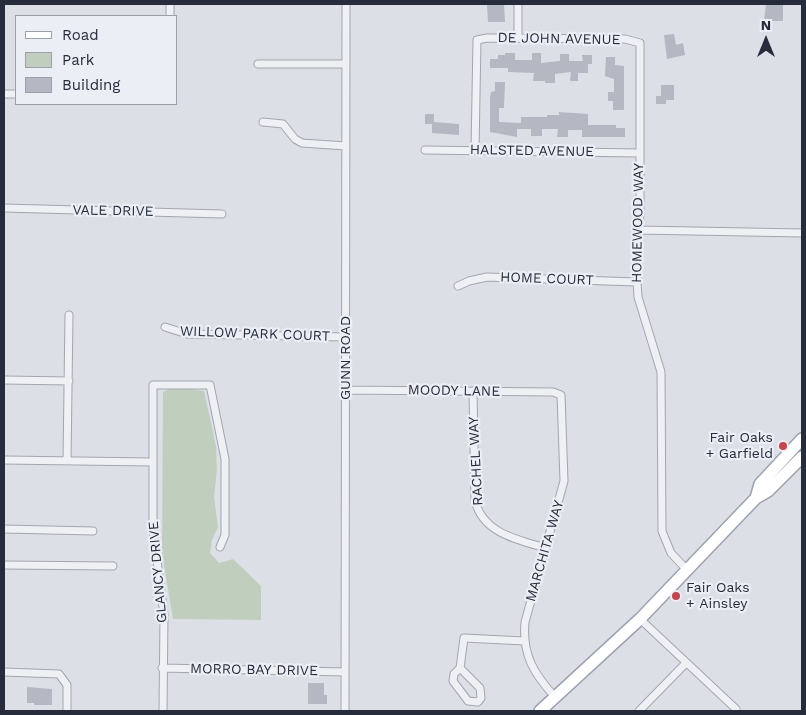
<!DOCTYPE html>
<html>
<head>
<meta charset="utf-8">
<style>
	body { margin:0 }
	#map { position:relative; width:806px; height:715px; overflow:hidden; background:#dcdfe6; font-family:"Work Sans",sans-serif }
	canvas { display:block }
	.frame { position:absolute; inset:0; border:5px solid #262c3b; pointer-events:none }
	.legend { position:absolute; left:15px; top:15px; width:162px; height:90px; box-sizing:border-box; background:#ebeef4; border:1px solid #9ca0aa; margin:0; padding:6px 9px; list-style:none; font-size:15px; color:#262c3b }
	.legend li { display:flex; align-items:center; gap:10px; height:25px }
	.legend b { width:25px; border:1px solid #9ca0aa }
	.north { position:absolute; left:741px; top:15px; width:50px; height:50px; -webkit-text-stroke:4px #ebeef4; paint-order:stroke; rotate:0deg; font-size:14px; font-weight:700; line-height:20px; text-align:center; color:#262c3b }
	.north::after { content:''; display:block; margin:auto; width:18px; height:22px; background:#262c3b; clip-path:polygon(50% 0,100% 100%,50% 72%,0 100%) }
</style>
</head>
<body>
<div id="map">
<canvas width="806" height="715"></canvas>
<div class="frame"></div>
<ul class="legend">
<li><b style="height:6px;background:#fff"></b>Road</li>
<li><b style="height:14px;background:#c0cfbd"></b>Park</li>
<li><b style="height:14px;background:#b4b8c2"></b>Building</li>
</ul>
<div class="north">N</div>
</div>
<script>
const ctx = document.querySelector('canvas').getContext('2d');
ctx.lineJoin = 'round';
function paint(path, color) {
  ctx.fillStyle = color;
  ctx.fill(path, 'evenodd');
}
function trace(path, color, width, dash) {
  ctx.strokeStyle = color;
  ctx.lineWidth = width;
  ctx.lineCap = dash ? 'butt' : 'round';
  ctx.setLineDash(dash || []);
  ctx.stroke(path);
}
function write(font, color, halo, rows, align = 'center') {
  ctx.font = font + ' "Work Sans",sans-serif';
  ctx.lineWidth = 4.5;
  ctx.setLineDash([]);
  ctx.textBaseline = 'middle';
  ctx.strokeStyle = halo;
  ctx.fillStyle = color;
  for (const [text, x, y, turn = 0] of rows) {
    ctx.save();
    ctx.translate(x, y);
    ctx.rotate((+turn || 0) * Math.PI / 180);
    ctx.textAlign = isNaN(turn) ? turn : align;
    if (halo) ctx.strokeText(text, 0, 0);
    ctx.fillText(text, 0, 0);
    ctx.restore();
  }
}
paint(new Path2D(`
	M174,387L204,391L216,446L217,470L214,497L218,527L212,540L210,553L219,563L233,559L261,586V620L173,619L162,553L163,392Z`), '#c0cfbd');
paint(new Path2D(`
	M504,4L505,22H488L487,5Z
	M766,4L783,5V21H764Z
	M674,34L676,45L683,43L685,55L667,59L664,35Z
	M505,53H515V60H532V53H541V63L560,61V54H569V61H583L582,55H592V64H588V73H578V81H570L571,72L555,74V83H545V81H533L534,73L508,72V68H490V59H498V55H505Z
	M606,57H615V65L624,66V110H613V101H608V92H614V79L605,76Z
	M495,82H505L504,108H499V122L521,123V117H547V115H559V112L588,114V125H616V128H625V137H582V130H568V137H557L558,129H542V136H531V129H517V137L490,132V98L491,92L495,91Z
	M661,85H674V100H666V104H656V96H661Z
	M425,114H434V122L459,124V135L432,133V124H425Z
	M308,683H324V695H327V704H308Z
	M27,687L52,689V705H34V703H27Z`), '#b4b8c2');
const street = new Path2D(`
	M170,4V16
	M518,38V4
	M258,64H346
	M4,94H16
	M263,122L283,124L295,139L302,143L346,146
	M425,150L639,153
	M475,150L477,40L487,38L625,39L640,43V209L637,282L638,297L661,372L662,531L671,553L688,571
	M4,208L222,214
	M639,230L802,233
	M458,286L469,281L487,277L637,282
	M165,327L187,334L346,337
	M4,380L69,381
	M346,390L553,392L561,395L564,481L525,622C522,655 534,674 555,697
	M473,391L475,500C482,533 518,540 546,548
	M4,460L152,462
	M67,461L69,315
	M4,529L93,531
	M4,565L113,566
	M640,619L736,709
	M162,668L345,672
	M460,668L480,688L481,698L478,702L468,701L453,681L454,674Z
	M460,668L464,638L524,641
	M4,672L59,674L67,685V711
	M163,711L164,615L153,529V385H210L225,459V535L220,547
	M345,711L346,4
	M639,711L686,663`);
const primary = new Path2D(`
	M756,498L760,484L802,439
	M540,711L640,619L756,498L768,491L802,457`);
trace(street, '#a2a6af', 9);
trace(primary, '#9ca2b1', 14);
trace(street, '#eef0f4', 7);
trace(primary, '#fff', 11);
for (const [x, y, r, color] of [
	[783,446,5,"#c8444b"],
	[676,596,5,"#c8444b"]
]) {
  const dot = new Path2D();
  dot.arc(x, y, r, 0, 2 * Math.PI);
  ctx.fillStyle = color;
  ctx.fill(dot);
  trace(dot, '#ebeef4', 2);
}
write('14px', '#262c3b', '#ebeef4', [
	["DE JOHN AVENUE",559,39,1],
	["HALSTED AVENUE",532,151,1],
	["VALE DRIVE",113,211,1],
	["HOMEWOOD WAY",638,223,-89],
	["HOME COURT",547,279,2],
	["WILLOW PARK COURT",255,334,2],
	["GUNN ROAD",346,358,-90],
	["MOODY LANE",454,391,1],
	["RACHEL WAY",476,461,-93],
	["MARCHITA WAY",545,551,-74],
	["GLANCY DRIVE",158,572,-95],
	["MORRO BAY DRIVE",254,670,1]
]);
write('14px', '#262c3b', '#ebeef4', [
	["Fair Oaks",773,438],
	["+ Garfield",773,454],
	["Fair Oaks",686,588,"left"],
	["+ Ainsley",686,604,"left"]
], 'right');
</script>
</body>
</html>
